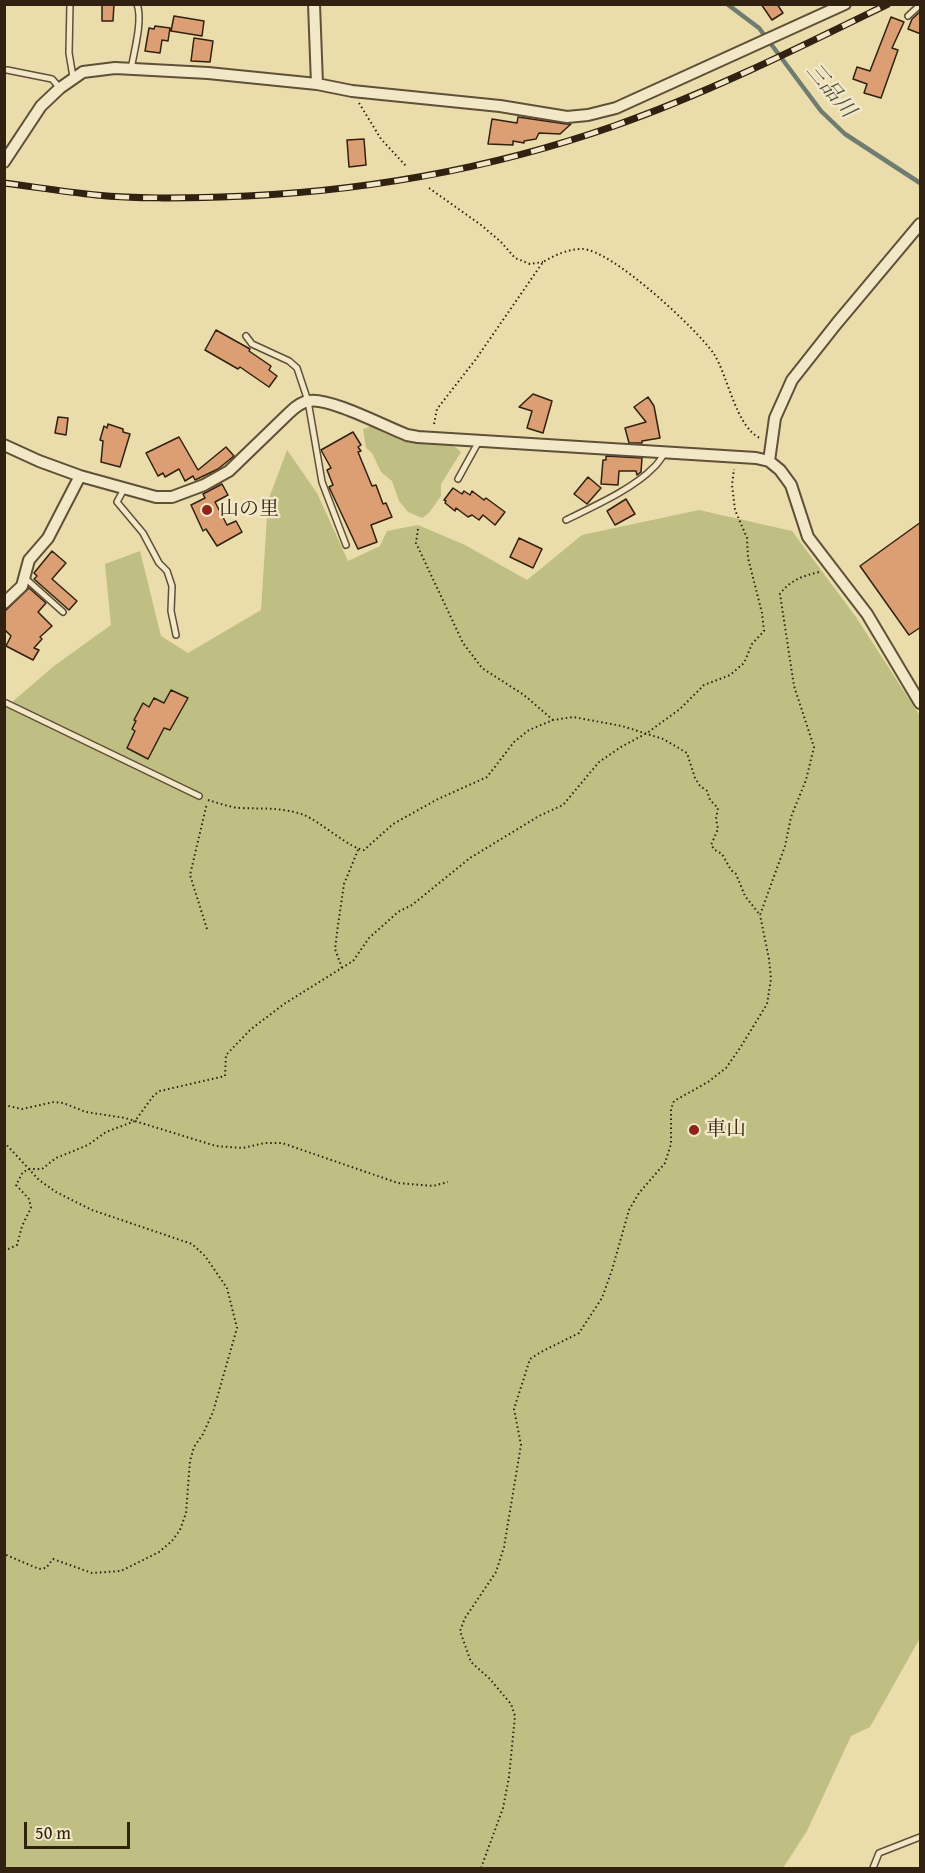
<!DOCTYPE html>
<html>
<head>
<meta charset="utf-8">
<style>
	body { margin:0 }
	#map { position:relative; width:925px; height:1873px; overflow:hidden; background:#ebdcab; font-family:"Gentium Book Plus",serif }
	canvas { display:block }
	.frame { position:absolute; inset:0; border:6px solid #302111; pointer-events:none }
	.scale { position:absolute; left:24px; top:1822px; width:106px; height:27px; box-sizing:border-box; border:3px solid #302111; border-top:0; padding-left:8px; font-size:18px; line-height:21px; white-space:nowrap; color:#302111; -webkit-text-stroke:4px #f2e8c8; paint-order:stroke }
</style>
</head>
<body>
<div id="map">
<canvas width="925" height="1873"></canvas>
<div class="frame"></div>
<div class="scale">50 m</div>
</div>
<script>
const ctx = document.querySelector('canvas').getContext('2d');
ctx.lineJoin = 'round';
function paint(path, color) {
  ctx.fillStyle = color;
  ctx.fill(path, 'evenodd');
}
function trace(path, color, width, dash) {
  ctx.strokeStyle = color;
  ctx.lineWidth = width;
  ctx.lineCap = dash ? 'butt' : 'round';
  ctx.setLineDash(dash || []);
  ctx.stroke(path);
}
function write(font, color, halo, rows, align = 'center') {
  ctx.font = font + ' "Gentium Book Plus","Noto Serif JP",serif';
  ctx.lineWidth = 5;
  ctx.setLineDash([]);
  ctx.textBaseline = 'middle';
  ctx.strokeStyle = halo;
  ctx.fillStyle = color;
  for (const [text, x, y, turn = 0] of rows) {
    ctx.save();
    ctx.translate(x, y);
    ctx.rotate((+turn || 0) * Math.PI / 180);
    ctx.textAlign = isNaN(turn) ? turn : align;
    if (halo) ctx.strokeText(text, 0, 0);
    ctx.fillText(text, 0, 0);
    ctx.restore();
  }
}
paint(new Path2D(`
	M372,426C387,427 397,437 411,441C431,447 444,434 461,452L441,484V496L429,513L422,518L408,512L399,501L392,481L381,472L372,453L366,448L363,429Z
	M287,450L317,493L348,561L380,546L387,531L418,525L465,545L527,580L582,535L699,510L792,531L856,617L920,716V1638L870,1727L851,1736L807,1831L783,1868H5L4,709L54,666L111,625L105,564L140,551L161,636L188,653L261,610L268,501Z`), '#bfbe83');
trace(new Path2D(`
	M727,4L759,28L821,111L845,134L920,183`), '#6e7d6f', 4.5);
const building = new Path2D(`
	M102,4H114L113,21H102Z
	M761,4H777L783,13L772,20Z
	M921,11V34L908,29L912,19Z
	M174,16L204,21L202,36L171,31Z
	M891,17L904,22L892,48L898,50L881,98L864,93L867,84L853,79L857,67L870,71Z
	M155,26L170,28L168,41L162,40L160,53L145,51L149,28L154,29Z
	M194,38L213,41L210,62L191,61Z
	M518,117L566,124H571L560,134L539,133L536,139L524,141V143L513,141V145L488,144L492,119L517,123Z
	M364,139L366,165L349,167L347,140Z
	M216,330L250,349L249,351L271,366L269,370L277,376L269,387L240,367L238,369L205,350Z
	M533,394L552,401L543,433L527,428L532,411L519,407Z
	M648,397L654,406L660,438L642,441V443H629L625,428L646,422L634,407Z
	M58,417L68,418L66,435L55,433Z
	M108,424L123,429V432L130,434L120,467L101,462L103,441L100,440L104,426L107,428Z
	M353,432L361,445L358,447L361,451L358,452L372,486L376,485L383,504L386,503L392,517L371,525L377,542L358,549L329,487L333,485L327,470L331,468L321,450Z
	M179,437L198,470L226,447L234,456L218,469L195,480L193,476L185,481L179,469L165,477L163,473L158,476L146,453Z
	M606,456L642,458L641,472L637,475L636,471H619L618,485L601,484L603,460H606Z
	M588,477L601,488L587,504L574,494Z
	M222,484L228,495L215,502L227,525L236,521L242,532L217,546L206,529L203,531L191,505L205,498L203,494Z
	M453,488L462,494L464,491L470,495L472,491L484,500L486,498L505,512L495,525L483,515L479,520L472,515L468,517L456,508L455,511L445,503L446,501L444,500Z
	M626,499L635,514L615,525L607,511Z
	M921,522V627L909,635L860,566Z
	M519,538L542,549L533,568L510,557Z
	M52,551L66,563L52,579L77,601L69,610L34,579L37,576L34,573Z
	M29,588L46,603L38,612L52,626L40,637L42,639L34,648L39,650L33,660L6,646L11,636L4,629V612Z
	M171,690L188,698L170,730L164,728L148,759L127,748L135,731L132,729L136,721L134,720L143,703L149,707L154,698L164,703Z`);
paint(building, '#dc9e73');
trace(building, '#302111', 1.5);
const service = new Path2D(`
	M70,4L69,53L73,77
	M908,16L920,5
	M131,69C134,52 143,20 137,4
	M7,70L52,79L60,88
	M246,336L252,344L289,361L297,368L308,401L322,482L346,545
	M458,479L479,441
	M124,489L117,502L143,533L159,563L167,571L172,586L171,611L176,635
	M566,520C592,507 633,489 653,468C658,464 661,458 665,453
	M25,578L63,612
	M4,702L199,796
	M873,1868L879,1853L920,1837`);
const minor = new Path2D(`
	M314,4L317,84
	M4,162L41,106L60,88L83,72L115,68L208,73L317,84L352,91L500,106L567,117L588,115L616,108L845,4
	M4,445L39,461L80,476L156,497H172L204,485L229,471L289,413C294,408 301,402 309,401C329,397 386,427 407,435L418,437L756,458L769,461L780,470L791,485L808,537L867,614L920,703
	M769,461L775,418L792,380L837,323L920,224
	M4,603L22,586L29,560L48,538L80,476`);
trace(service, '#5f5038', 8);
trace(minor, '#5f5038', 14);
trace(new Path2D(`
	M359,103L381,139L406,166
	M429,188L481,225L501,242L515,258L530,264L543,262
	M434,424L437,409L476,359L543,262C555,255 568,249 582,249C611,249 697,329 714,354C728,376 736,427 760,438
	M418,529L416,543L463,643L482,668L524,695L553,720
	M208,800C218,803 229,807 240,808C263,809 282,807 304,815C321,822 352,850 364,850L393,824L438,799L487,777L514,742L529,730L553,720L573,717L622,726L663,739L687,753L695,778L700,786L707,791L710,800L718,808L716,819L718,829L711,845L715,850L722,854L731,870L736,874L745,896L760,915L785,846L791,817L806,780L814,747L794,686L780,594C790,580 803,576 819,572
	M207,929L190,875L207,803
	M342,968L335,949L338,925L344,884L358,850
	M4,1105L22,1109L54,1102L63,1103L86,1112L125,1118L216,1146L243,1148L265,1143H282L398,1183L433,1186L448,1182
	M4,1142L39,1180L56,1192L92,1210L192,1244L205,1256L227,1288L237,1328L213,1412L203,1434L194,1447L190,1461L186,1513L180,1530L172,1541L159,1552L121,1571L92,1573L53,1559L46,1568L39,1569L4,1554
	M4,1251L17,1245L22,1226L31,1208L29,1199L16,1185L23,1172L30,1169H42L56,1158L88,1145L106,1132L135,1121L154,1095L160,1091L225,1076L226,1055L250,1030L284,1004L353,961L369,938L398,912L412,905L470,858L539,816L563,805L599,762L621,747L647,733L680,709L704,685L730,675L744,663L752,644L764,631L762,613L748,558L747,538L735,510L732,485L734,469
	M481,1868L503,1808L509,1777L515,1716L511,1704L489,1678L471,1662L460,1631L465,1618L496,1572L504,1547L521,1445L514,1409L530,1359L541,1352L579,1333L602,1298L612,1270L629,1210L639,1193L665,1163L671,1144V1109L674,1101L708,1082L726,1068L740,1048L767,1004L771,979L769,959L760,915`), '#302111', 2, [1.5, 3]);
trace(service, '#f2e8c8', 5);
trace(minor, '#f2e8c8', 10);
const rail = new Path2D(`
	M4,183C35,187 65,192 96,195C137,199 179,198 221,197C356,193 485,171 614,126C708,93 798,48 888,4`);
trace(rail, '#302111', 7);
trace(rail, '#f2e8c8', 4.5, [14]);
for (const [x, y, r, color] of [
	[207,510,6,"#8f2418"],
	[694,1130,6,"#8f2418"]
]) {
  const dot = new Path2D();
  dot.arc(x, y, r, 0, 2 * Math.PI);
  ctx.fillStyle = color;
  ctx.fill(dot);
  trace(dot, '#f2e8c8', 2);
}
write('20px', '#302111', '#f2e8c8', [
	["山の里",219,510],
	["車山",706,1130]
], 'left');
write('italic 21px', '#4f4f40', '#f2e8c8', [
	["三品川",830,91,50]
]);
</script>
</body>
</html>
